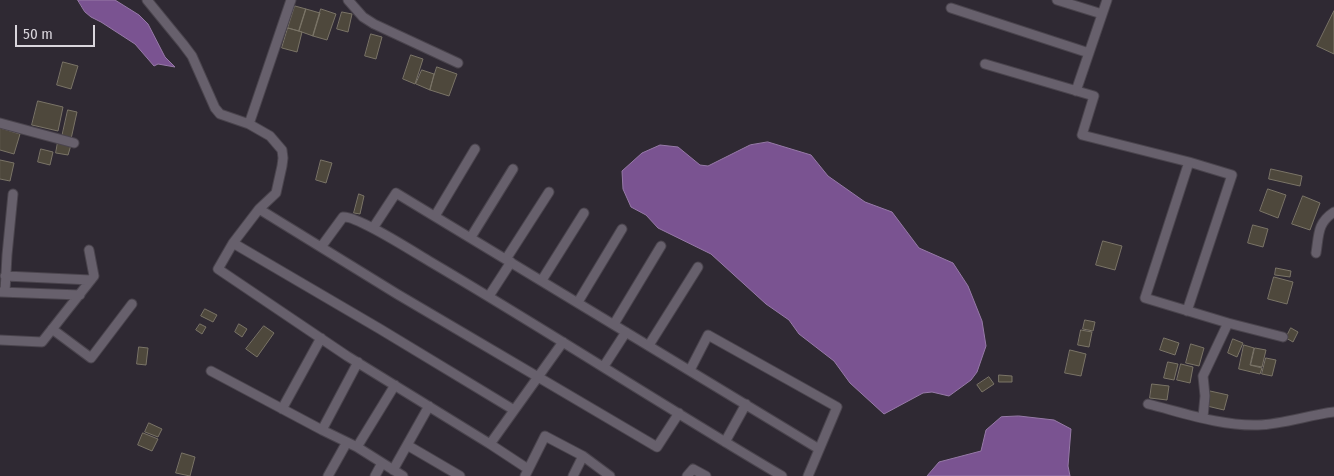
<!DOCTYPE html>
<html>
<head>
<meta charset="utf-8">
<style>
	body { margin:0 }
	#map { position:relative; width:1334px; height:476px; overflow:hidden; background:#2f2933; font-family:"Fira Sans Condensed",sans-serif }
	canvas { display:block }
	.scale { position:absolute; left:15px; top:25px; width:80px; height:22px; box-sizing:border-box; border:2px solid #dad6dd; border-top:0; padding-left:6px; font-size:15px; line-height:18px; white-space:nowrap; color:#dad6dd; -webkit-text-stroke:4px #2f2933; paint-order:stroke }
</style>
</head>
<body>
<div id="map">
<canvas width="1334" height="476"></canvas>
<div class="scale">50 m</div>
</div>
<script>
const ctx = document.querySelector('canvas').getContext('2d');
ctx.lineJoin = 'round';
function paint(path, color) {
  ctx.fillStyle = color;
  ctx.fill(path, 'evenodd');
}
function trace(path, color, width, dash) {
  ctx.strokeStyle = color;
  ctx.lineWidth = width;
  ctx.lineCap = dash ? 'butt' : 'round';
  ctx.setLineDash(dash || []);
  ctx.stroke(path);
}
const water = new Path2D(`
	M78,0H115L139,15L148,24L165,57L175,67L158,64L154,66L135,44L101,22L91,17L85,12Z
	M768,142L811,155L828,176L865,202L892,212L919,248L953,263L968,286L982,321L986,346L977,372L971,380L949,396L932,392L923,393L884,414L850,383L834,361L799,334L789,320L766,304L711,254L658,228L646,215L631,207L623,189L622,171L642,153L660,145L678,147L700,165L708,166L750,145Z
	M1019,416L1054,420L1071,429L1068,466L1070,476H927L939,462L981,451L986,430L1001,417Z`);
paint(water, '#7a5391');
trace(water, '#977aa8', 1);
const building = new Path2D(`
	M295,6L306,9L299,31L288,28Z
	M306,9L320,13L313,36L299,31Z
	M321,9L336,14L327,40L313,36Z
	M1334,11V54L1317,46Z
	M342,12L352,14L348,32L337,29Z
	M288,28L302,32L297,52L282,48Z
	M371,34L382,37L376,59L365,56Z
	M411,55L423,59L415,84L403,79Z
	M63,62L78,66L71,89L57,85Z
	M437,67L457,74L449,96L430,90Z
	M422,70L434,74L430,90L416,84Z
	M38,101L63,107L58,131L32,125Z
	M68,110L77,112L71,139L62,137Z
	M0,128L20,134L14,154L0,150Z
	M58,142L71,145L68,155L56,153Z
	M41,149L53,152L50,165L38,162Z
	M0,160L14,163L10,181L0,179Z
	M321,160L332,163L326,183L316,180Z
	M1271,169L1302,176L1300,186L1269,179Z
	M1268,189L1286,195L1278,218L1260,211Z
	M359,194L364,196L360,214L354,213Z
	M1303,196L1320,203L1310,230L1292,224Z
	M1253,225L1268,229L1263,247L1248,243Z
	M1103,241L1122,246L1115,270L1096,265Z
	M1276,268L1291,271L1290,277L1275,275Z
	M1274,277L1293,282L1287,304L1268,299Z
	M205,309L217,315L213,322L201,316Z
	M1085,320L1095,322L1093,331L1083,329Z
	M200,324L206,327L202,334L196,330Z
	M239,324L247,329L242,337L235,332Z
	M264,326L274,333L257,357L246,349Z
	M1291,328L1298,332L1293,342L1286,338Z
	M1081,330L1092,332L1089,347L1078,345Z
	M1164,338L1179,343L1175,355L1160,350Z
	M1233,339L1243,343L1237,357L1228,353Z
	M1191,344L1204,348L1199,366L1186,363Z
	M1244,345L1254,348L1250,365L1262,368L1260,374L1239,369Z
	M139,347L148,348L146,365L137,364Z
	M1255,348L1266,350L1262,367L1251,365Z
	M1070,350L1086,354L1081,376L1065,373Z
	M1266,358L1276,360L1272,376L1262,374Z
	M1168,362L1178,364L1174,380L1164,378Z
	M1181,364L1193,367L1190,383L1177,380Z
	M999,375L1012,376V382H999Z
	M989,377L994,384L982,392L977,385Z
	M1152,384L1169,386L1167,400L1150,398Z
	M1210,391L1228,395L1224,410L1207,406Z
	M149,423L162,429L158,437L145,432Z
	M143,433L158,439L152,451L138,445Z
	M182,453L195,457L190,476L176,473Z`);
paint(building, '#4e483c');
trace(building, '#7a7467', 1);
const minor = new Path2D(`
	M147,0L183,44L192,56L215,108L220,114L249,124L270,136L282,150L283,158L282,166L276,193L259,209
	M348,0L363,17L374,24L458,63
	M1057,0L1102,14
	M951,8L1089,53
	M985,64L1094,96L1082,135L1189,162L1232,175L1187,311
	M1076,91L1107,0
	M0,123L74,143
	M249,124L291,0
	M1189,162L1145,298L1228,323
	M435,216L475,149
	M373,228L396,193L819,449
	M471,237L513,169
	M233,243L380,329L514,410
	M321,247L343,217C356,215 414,252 429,261C548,331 663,406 782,476
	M1316,253C1319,235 1317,223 1334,212
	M506,259L549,192
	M5,276L91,280
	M542,280L584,213
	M0,292L80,295
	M5,292L7,255L13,194
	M489,296L511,262
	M578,302L622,229
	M614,324L661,246
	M52,329L91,358L132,304
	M0,340L42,342L94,276L89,250
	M649,345L698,267
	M604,366L626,332
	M690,370L708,335L837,407L808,476
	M211,371L322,430L357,447L403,476
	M1148,404C1184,413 1221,426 1258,425C1283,424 1309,415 1334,412
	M282,409L321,338
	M1203,417L1205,396L1203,376L1228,323L1283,337
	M322,430L358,362
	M725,442L746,404
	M490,444L563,342
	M407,445L460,476
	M357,447L395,385
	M528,469L490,444L347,356L218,269L233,243L259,209L397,294L657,447L679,413
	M393,470L429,406
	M328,476L347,442
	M375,476L382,463
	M525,476L545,436L583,456L610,476
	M573,476L583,456
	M687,476L693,469L706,476`);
trace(minor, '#4a444d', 11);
trace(minor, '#67606c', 9);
</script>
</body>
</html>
